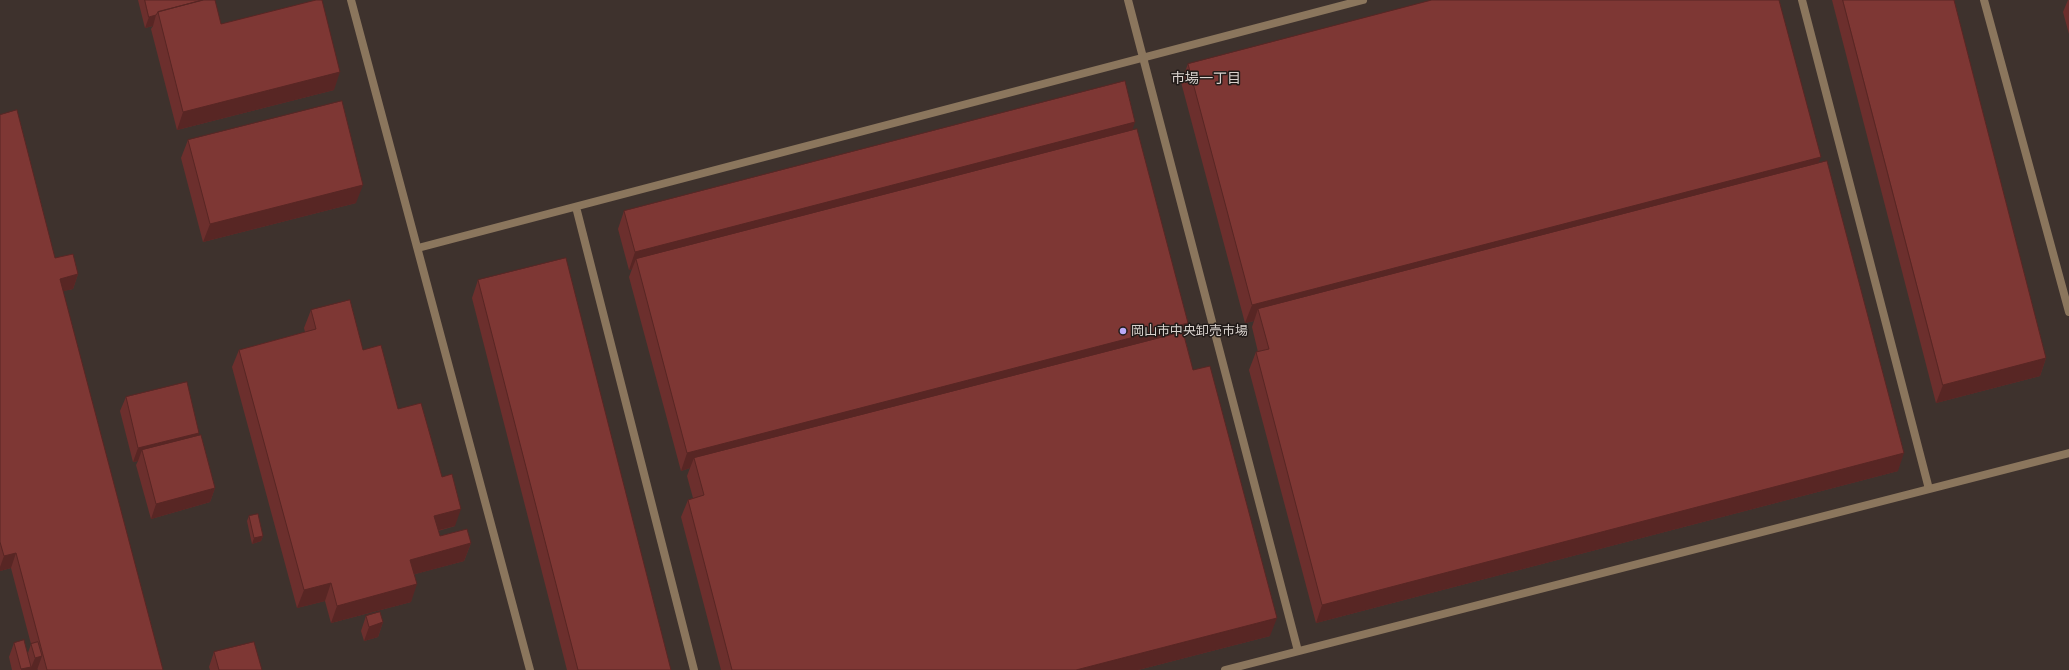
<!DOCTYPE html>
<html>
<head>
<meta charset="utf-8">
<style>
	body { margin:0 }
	canvas { display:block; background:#3e322d }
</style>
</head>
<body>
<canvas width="2069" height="670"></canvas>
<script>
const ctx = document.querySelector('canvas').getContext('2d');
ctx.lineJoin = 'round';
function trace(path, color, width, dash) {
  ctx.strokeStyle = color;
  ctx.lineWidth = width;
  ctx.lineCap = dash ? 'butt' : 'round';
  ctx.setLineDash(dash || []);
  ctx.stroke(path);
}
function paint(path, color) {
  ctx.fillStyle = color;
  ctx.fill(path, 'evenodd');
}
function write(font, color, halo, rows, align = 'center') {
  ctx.font = font + ' "IBM Plex Serif","Noto Sans JP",serif';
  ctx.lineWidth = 3;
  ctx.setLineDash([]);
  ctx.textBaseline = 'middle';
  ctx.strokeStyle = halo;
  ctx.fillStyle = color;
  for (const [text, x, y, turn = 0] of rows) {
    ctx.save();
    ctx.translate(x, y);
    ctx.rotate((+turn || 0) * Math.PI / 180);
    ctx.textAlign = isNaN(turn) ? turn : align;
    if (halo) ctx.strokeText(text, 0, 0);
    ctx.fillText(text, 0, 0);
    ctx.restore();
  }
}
trace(new Path2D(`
	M351,0L530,670
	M1128,0L1298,651
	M1802,0L1929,489
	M1984,0L2069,312
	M576,207L694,670
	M418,248L1363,0
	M1225,670L2069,453`), '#8b765d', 8);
paint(new Path2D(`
	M138,0H202L221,24L334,90L177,130L151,29L153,26L145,28Z
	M1832,0H1954L2046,358L2040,376L1936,403Z
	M2068,0H2069V34L2063,12Z
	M1188,64L1818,163L1898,471L1316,623L1249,370L1256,352H1258L1252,327L1254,321L1245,323L1181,82Z
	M0,115L55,258L78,274L73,289L63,291L163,670H38L37,669V670H12L9,657L14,643L28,653L31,644L11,568L0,571Z
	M1132,130L1193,370L1270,636L1138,670H721L681,517L688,500L693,498L687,476L690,468L681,471L629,277L632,269L629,270L618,229L624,211Z
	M188,140L356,203L203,242L181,158Z
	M478,280L671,670H567L472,298Z
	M311,310L363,350L398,409L455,526L438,531L440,536L471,543L464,561L415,574L411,602L331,623L325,601L297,608L232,367L239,350L305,332L304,328Z
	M126,397L199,433L198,435L215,488L210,502L151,519L136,465L138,461L133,462L120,411Z
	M249,516L263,536L261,541L252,544L247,521Z
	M366,616L383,622L378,637L364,641L361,631Z
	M214,652L262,670H210L209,667Z`), '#6c2f2d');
paint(new Path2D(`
	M156,15L153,26L145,28L149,17Z
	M340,72L334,90L177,130L183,112Z
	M1135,122L1129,140L636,259L632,269L629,270L635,252Z
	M1821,157L1814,174L1258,309L1254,321L1245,323L1252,305Z
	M363,185L356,203L203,242L210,224Z
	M78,274L73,289L55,293L60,279Z
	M1188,323L1182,341L694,458L690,468L681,471L687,453Z
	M2046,358L2040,376L1936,403L1943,385Z
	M199,433L194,447L142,450L138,461L133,462L138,448Z
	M1904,453L1898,471L1316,623L1322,605Z
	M215,488L210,502L151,519L156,504Z
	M461,509L455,526L428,533L434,516Z
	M263,536L261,541L252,544L254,538Z
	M471,543L464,561L404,577L410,560Z
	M16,553L11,568L0,571V567L4,556Z
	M331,583L325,601L297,608L304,590Z
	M417,584L411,602L331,623L337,606Z
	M1277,618L1270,636L1138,670H1076Z
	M383,622L378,637L364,641L369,627Z
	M42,656L37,670H30L35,658Z
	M31,667L30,670H21V669Z`), '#582624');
const building = new Path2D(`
	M145,0H202L158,12L156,15L149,17Z
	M204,0H215L221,24L316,0H322L340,72L183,112L158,12Z
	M1432,0H1779L1821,157L1252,305L1188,64Z
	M1843,0H1954L2046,358L1943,385Z
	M1125,81L1135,122L635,252L624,211Z
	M342,101L363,185L210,224L188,140Z
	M17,110L55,258L73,254L78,274L60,279L163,670H47L16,553L4,556L0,542V115Z
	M1137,129L1188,323L687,453L636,259Z
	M1827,161L1904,453L1322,605L1256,352L1269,349L1258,309Z
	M566,258L671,670H578L478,280Z
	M350,300L363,350L381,345L398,409L421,403L442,477L452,474L461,509L434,516L440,536L467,529L471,543L410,560L417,584L337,606L331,583L304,590L239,350L316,329L311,310Z
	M1183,332L1193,370L1210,366L1277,618L1076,670H732L688,500L704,495L694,458Z
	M187,382L199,433L138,448L126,397Z
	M201,435L215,488L156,504L142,450Z
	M258,514L263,536L254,538L249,516Z
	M380,612L383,622L369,627L366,616Z
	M24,640L31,667L21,669L14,643Z
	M38,642L42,656L35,658L31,644Z
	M254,642L262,670H219L214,652Z`);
paint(building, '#7e3734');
trace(building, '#582624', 1);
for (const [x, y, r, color] of [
	[1123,331,4,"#baaaf6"]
]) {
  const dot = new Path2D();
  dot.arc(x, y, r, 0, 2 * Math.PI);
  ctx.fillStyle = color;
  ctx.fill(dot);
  trace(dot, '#211b19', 1.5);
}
write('13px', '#d9d2ce', '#211b19', [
	["岡山市中央卸売市場",1131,331]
], 'left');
write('14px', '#d9d2ce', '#211b19', [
	["市場一丁目",1206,79]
]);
</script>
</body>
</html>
